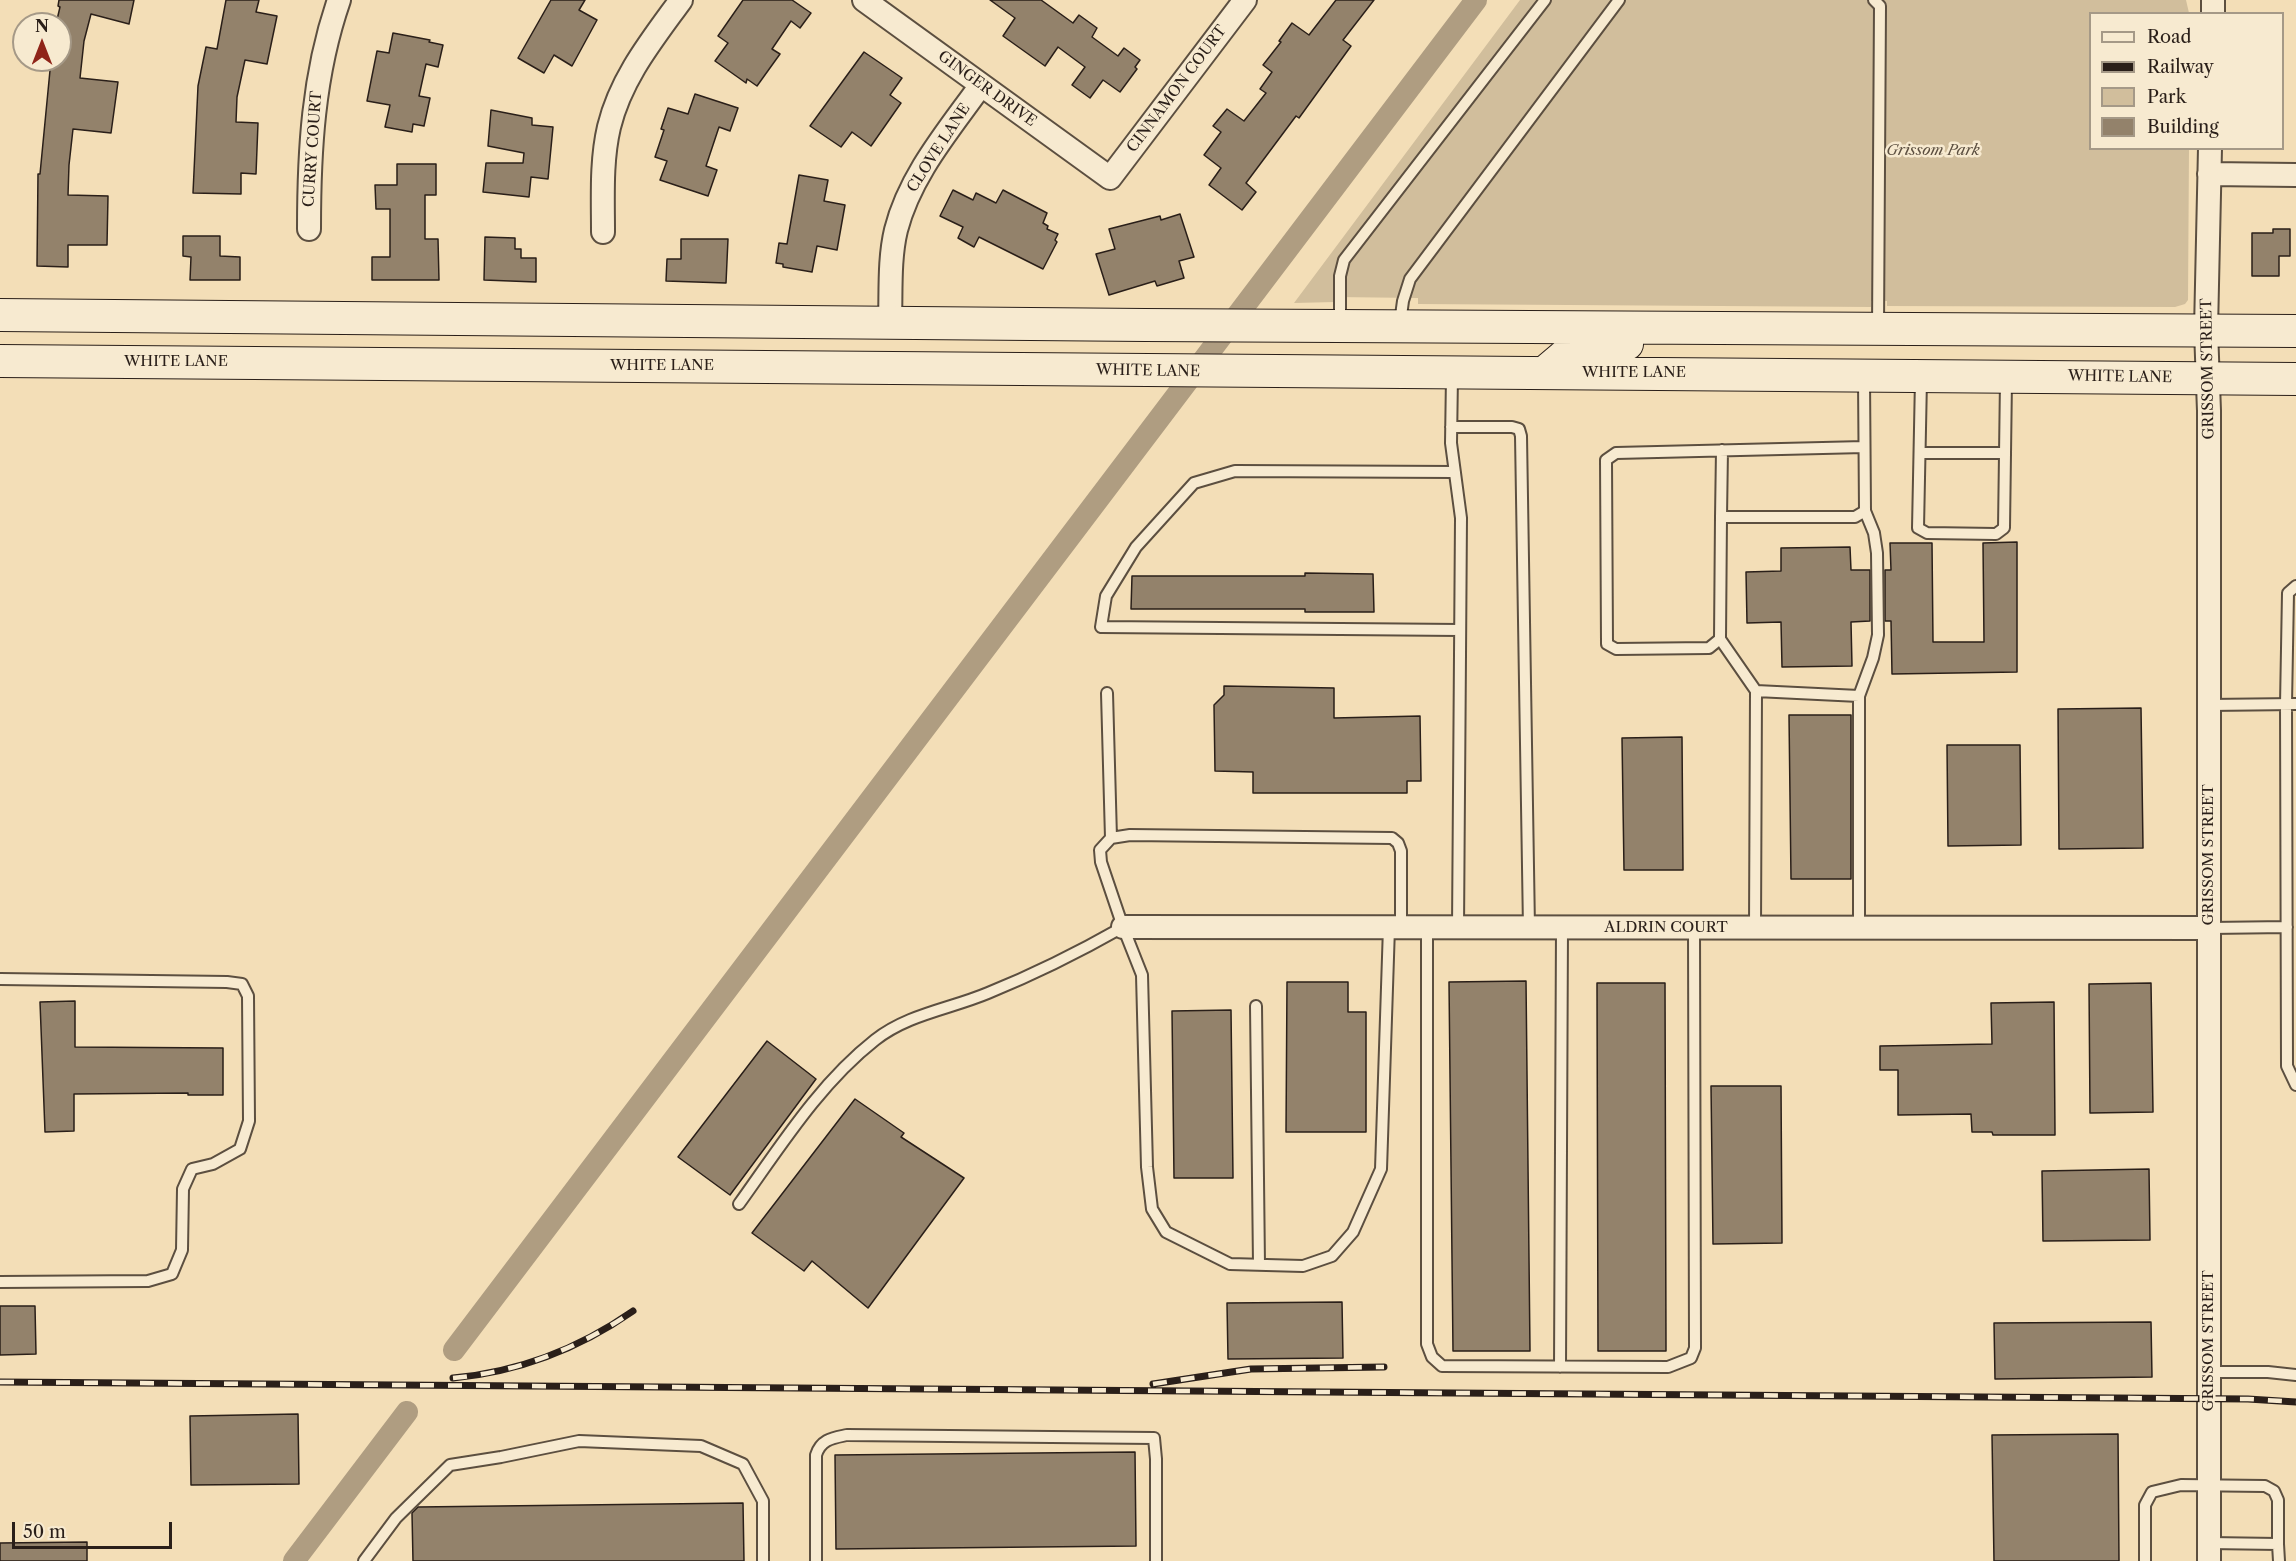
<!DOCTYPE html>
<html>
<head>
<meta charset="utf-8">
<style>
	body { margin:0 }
	#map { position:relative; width:2296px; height:1561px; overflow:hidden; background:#f3deb7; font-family:"Libre Caslon Text",serif }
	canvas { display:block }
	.legend { position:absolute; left:2089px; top:12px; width:195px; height:138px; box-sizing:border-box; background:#f7ead0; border:2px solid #a59987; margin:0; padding:8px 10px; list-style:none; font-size:18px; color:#2a1f19 }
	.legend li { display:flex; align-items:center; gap:12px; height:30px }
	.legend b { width:30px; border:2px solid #a59987 }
	.north { position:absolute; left:12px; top:12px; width:60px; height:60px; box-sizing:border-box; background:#f7ead0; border:2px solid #a59987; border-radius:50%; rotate:0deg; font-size:16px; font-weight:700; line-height:24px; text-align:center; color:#2a1f19 }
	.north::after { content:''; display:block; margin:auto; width:21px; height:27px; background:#8f2418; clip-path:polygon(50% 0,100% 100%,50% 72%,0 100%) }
	.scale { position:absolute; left:12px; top:1522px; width:160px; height:27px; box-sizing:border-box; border:3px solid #2a1f19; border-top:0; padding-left:8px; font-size:18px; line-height:21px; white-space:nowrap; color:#2a1f19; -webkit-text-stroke:4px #f7ead0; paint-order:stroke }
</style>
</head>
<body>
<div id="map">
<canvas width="2296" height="1561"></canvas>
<ul class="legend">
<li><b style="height:8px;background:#f7ead0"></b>Road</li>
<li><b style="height:8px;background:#2a1f19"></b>Railway</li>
<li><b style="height:16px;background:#d1be9c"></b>Park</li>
<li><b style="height:16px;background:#93826b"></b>Building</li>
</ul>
<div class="north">N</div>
<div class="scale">50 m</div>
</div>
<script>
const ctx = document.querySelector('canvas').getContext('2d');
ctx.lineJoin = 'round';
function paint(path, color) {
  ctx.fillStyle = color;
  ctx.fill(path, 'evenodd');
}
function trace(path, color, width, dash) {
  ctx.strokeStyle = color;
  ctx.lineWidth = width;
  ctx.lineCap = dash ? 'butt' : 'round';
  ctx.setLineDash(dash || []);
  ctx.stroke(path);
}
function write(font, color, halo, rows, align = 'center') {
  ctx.font = font + ' "Libre Caslon Text",serif';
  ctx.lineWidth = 5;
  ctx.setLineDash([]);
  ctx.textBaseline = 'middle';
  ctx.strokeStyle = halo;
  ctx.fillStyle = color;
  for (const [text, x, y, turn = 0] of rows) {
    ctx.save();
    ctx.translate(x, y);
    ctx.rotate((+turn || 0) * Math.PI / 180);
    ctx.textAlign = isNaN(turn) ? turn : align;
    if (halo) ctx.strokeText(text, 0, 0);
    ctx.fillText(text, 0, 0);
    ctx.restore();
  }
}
paint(new Path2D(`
	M1520,0H2186L2189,13L2090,14V148L2189,149L2188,300L2185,304L2175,307L1887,306V301H1871V307L1418,304V298L1335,297V302L1294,303Z`), '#d1be9c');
trace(new Path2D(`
	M454,1350L1476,0
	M294,1561L407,1412`), '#af9d81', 22);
const building = new Path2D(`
	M59,0H134L129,24L91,14L84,41L80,78L118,82L111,133L73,129L69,165L68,195L108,196L107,245H68V267L37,266L38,174H40L51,60H60V24H56L60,7L58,6Z
	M226,0H259L256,12L277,16L267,64L245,60L237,97L236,122L258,123L256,174L241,173V194L193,193L198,86L206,47L217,49Z
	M551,0H585L579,10L597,20L572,66L554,55L544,73L518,58Z
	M743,0H792L811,13L800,28L791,21L772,49L780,54L757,86L747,79L746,83L715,61L728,43L718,36Z
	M990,0H1041L1073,23L1079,15L1097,28L1092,37L1118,56L1124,48L1140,60L1135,67L1137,69L1120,92L1103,80L1090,98L1072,85L1085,67L1058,47L1045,66L1003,36L1015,18Z
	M1336,0H1374L1343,40L1351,46L1299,118L1296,116L1246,183L1256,192L1242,210L1209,185L1221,168L1204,155L1221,132L1213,126L1227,109L1244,121L1266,93L1260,89L1272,72L1263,65L1281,42L1279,41L1292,23L1309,35Z
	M393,33L430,40L429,42L443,45L438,67L426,64L419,96L430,98L424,126L413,124L412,132L385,127L390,105L367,101L377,51L389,53Z
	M864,52L902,78L890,95L901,103L871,146L852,132L841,147L810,126Z
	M695,94L738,108L730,131L719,127L706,166L717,170L708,196L660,180L667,161L655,157L664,130L661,129L668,108L688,114Z
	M491,110L532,118V125L553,127L548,179L531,177L529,197L483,192L486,163H523L524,153L488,146Z
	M397,164H436V195H425V239H438L439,280H372V257H390V209H376L375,185H397Z
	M799,175L828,180L824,201L845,205L837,250L817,246L812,272L783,267V264L776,263L779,243L787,244Z
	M953,190L973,200L976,193L996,203L1003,190L1047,213L1043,223L1048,226L1047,229L1058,234L1055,240L1057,242L1043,269L979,237L974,247L958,238L963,227L940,216Z
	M1180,214L1194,257L1179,261L1184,278L1157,286L1155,281L1109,295L1096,254L1115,249L1109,229L1160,216L1161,220Z
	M2273,229H2290V256H2279V276H2252V233H2273Z
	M183,236H220V256L240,257V280H190L191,257L183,256Z
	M485,237L515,238V249H521V258H536V282L484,280Z
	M681,239H728L726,283L666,281L667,259H681Z
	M2017,542V672L1892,674L1891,621H1885V570H1891L1890,543H1932L1933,642H1984L1983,543Z
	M1850,547L1851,570H1870V621L1851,622L1852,666L1782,667L1781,622L1747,623L1746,572L1781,571V548Z
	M1305,573L1373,574L1374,612H1305V609H1131L1132,576H1305Z
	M1224,686L1334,688V718L1420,716L1421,781H1407V793H1253V772L1215,771L1214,705L1224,695Z
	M2141,708L2143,848L2059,849L2058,709Z
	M1789,715H1851V879H1791Z
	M1682,737L1683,870H1624L1622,738Z
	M1947,745H2020L2021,845L1948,846Z
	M1526,981L1530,1351H1453L1449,982Z
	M1287,982H1348V1012H1366V1132H1286Z
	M1597,983H1665L1666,1351H1598Z
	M2151,983L2153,1112L2090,1113L2089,984Z
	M75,1001V1047L223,1048V1095H188V1093L74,1094V1131L45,1132L40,1002Z
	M2054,1002L2055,1135H1993L1992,1132H1972L1971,1114L1898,1115V1070H1880V1046L1992,1044L1991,1003Z
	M1231,1010L1233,1178H1174L1172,1011Z
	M767,1041L816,1079L730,1195L678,1157Z
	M1711,1086H1781L1782,1243L1713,1244Z
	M855,1099L904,1133L901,1137L964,1178L868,1308L812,1261L804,1271L752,1233Z
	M2149,1169L2150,1240L2043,1241L2042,1171Z
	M1342,1302L1343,1358L1228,1359L1227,1303Z
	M0,1306H35L36,1354L0,1355Z
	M2151,1322L2152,1377L1995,1379L1994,1323Z
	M298,1414L299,1484L191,1485L190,1416Z
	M2118,1434L2119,1561H1994L1992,1435Z
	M1135,1452L1136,1546L836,1549L835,1455Z
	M743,1503L744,1561H413L412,1513L418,1507Z
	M87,1542V1561H0V1543Z`);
paint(building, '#93826b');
trace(building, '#2a1f19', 1.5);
const lane = new Path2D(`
	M1874,0L1880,6L1878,328
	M1340,323V276L1344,260L1545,0
	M1400,323L1403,301L1410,279L1619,0
	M1452,376L1451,443L1461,518L1458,928
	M1864,379L1865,511L1855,517H1721L1720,639L1709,648L1616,649L1607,644L1606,460L1616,453L1864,447
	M1921,379L1918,528L1927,533L1996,534L2004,528L2006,380
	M1451,427H1512L1519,429L1521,436L1529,928
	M1920,453H2005
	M1455,472L1235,471L1194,483L1136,547L1106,596L1101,627L1460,630
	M1721,517L1722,450
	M2296,586L2288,593L2286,704L2287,1066L2296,1085
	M1720,639L1756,691L1859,696L1873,658L1878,635L1877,553L1874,533L1865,511
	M1107,693L1111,838
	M2209,705L2296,704
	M1389,927L1381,1169L1353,1232L1332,1256L1303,1266L1230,1264L1166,1232L1152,1209L1147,1167L1142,975L1123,927L1101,862L1100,850L1111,838L1130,835L1392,838L1398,843L1401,851V927
	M1427,928V1344L1432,1357L1442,1366L1668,1367L1691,1358L1695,1348L1694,928
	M1755,928L1756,691
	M1859,928V696
	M2210,928L2287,927
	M0,979L227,982L242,984L248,996L249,1121L240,1149L213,1164L192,1169L183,1189L182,1250L172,1274L148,1281L0,1282
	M1256,1006L1259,1265
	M739,1204C780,1147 819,1084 875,1040C908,1014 950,1009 988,993C1035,974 1079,952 1123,927
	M1560,1367L1562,928
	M2208,1372H2268L2296,1375
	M2209,1543L2278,1544L2279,1561
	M364,1561L396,1518L450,1465L501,1457L579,1441L701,1446L743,1464L763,1501V1561
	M816,1561V1455C821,1439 833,1438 847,1435L1154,1438L1156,1459V1561
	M2145,1561V1505L2152,1492L2181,1485L2265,1486L2274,1491L2278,1500V1544`);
const street = new Path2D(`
	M864,0L1110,178L1245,0
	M2213,14V0
	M2209,174L2296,175
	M309,229C309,151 313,75 339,0
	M603,232C603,197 601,161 609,127C621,78 652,40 681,0
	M890,321C891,291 889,259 896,230C910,175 949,130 981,85
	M1123,927L2210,928
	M2209,1561V411L2206,330L2210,148`);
const secondary = new Path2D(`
	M0,315L1145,325L2296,331
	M0,361L2296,379
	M1544,373L1570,351L1627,344`);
trace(lane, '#5c4f40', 14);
trace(street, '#5c4f40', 26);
trace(secondary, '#2a1f19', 34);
trace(lane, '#f7ead0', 10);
trace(street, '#f7ead0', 22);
trace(secondary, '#f7ead0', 32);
const rail = new Path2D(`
	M453,1378C518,1372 580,1348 633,1311
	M0,1382L2248,1399L2296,1402
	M1153,1384L1251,1369L1384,1367`);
trace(rail, '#2a1f19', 7);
trace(rail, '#f7ead0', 4.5, [14]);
write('15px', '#2a1f19', '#f7ead0', [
	["GINGER DRIVE",987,89,36],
	["CINNAMON COURT",1177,89,-53],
	["CLOVE LANE",939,148,-57],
	["CURRY COURT",313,149,-86],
	["WHITE LANE",176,362],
	["WHITE LANE",662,366],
	["GRISSOM STREET",2208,369,-91],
	["WHITE LANE",1148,371,1],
	["WHITE LANE",1634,373],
	["WHITE LANE",2120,377,1],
	["GRISSOM STREET",2209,855,-90],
	["ALDRIN COURT",1666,928],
	["GRISSOM STREET",2209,1341,-90]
]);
write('italic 15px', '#5c4f40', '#f7ead0', [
	["Grissom Park",1933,151]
]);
</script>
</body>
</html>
